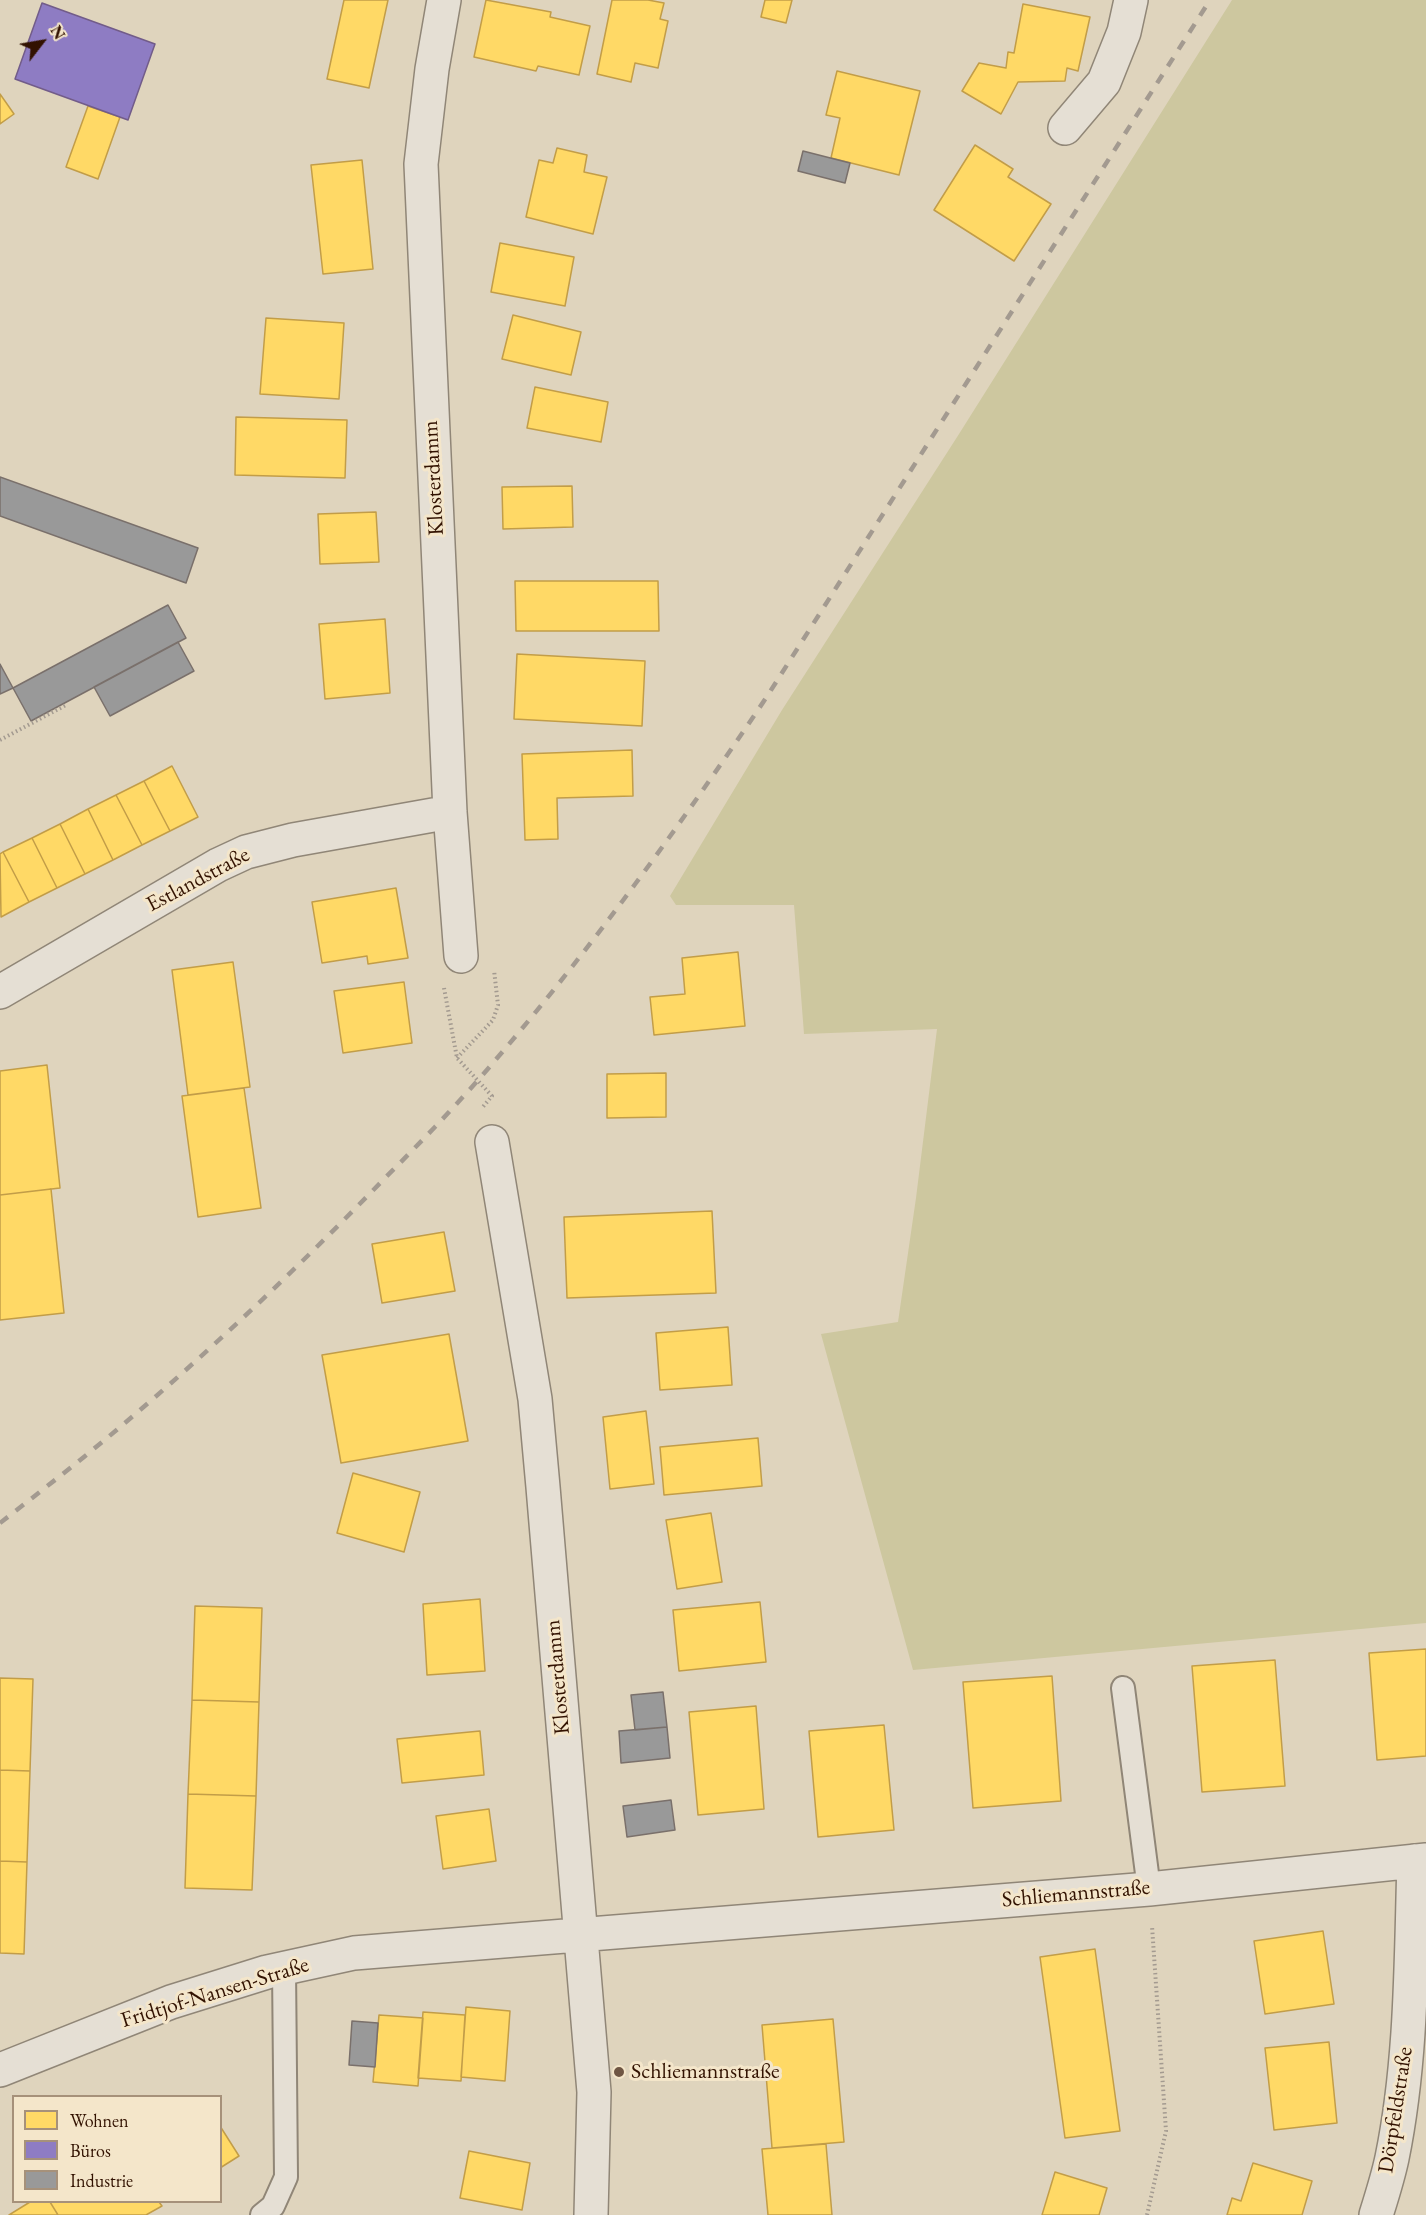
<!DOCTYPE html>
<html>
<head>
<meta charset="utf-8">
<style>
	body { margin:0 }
	#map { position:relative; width:1426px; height:2215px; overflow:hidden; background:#dfd4bd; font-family:"EB Garamond",serif }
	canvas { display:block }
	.legend { position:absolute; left:12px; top:2095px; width:210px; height:108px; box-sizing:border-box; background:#f4e6ca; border:2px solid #a6917a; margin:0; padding:8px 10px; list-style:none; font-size:18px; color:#321201 }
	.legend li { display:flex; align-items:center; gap:12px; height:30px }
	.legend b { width:30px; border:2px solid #a6917a }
	.north { position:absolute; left:12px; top:12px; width:60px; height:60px; -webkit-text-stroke:4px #f4e6ca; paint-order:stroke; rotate:59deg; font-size:16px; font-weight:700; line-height:24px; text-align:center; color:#321201 }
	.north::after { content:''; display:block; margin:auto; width:21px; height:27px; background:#321201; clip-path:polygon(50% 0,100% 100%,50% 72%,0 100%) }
</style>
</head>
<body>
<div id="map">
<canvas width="1426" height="2215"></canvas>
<ul class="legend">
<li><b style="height:16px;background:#ffd966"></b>Wohnen</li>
<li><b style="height:16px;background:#8e7cc3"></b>Büros</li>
<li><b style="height:16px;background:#999"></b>Industrie</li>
</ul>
<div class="north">N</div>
</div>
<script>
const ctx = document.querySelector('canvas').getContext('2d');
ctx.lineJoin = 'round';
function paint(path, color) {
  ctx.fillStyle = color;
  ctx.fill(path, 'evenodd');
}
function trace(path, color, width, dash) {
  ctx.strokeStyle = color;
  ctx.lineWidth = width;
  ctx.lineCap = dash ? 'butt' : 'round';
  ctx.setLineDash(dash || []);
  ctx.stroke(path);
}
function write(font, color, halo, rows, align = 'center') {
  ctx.font = font + ' "EB Garamond",serif';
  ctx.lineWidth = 6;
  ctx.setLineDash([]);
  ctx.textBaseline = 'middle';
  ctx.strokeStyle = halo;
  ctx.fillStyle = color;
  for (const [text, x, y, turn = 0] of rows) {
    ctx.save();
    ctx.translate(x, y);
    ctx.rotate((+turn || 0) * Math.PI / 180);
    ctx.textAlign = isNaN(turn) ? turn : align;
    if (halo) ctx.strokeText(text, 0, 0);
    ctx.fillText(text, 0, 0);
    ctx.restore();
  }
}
paint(new Path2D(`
	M1232,0H1426V1623L913,1670L821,1334L898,1322L916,1198L937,1029L804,1034L794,905H676L670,896L782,710L959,434Z`), '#cdc79f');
const homes = new Path2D(`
	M344,0H388L369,88L327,79Z
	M486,0L551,12L550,17L590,26L579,75L538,66L536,71L474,57Z
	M612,0H648L664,3L660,19L668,21L658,68L635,63L631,82L597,74Z
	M765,0H792L786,23L761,17Z
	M1023,4L1090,17L1078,71L1067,68L1065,81L1018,82L1001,114L962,91L979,63L1006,68L1008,52L1014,53Z
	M837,71L920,91L899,175L831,158L840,118L826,115Z
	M0,94L14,114L0,124Z
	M88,106L120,117L98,179L66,167Z
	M975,145L1013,169L1008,177L1051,204L1014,261L934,210Z
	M557,148L587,155L584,172L607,177L593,234L526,217L539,160L553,163Z
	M362,160L373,269L323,274L311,165Z
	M500,243L574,257L565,306L491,292Z
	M513,315L581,332L571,375L502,359Z
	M266,318L344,323L339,399L260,394Z
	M535,387L608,402L601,442L527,428Z
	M236,417L347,420L345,478L235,475Z
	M572,486L573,527L503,529L502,487Z
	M376,512L379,562L320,564L318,514Z
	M515,581H658L659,631H516Z
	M385,619L390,693L325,699L319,624Z
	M517,654L645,661L642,726L514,719Z
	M632,750L633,796L557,798L558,839L525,840L522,754Z
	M172,766L198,817L170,831L144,781Z
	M144,781L170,831L142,845L116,795Z
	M116,795L142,845L113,860L88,809Z
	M88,809L113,860L85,874L60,824Z
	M60,824L85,874L57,888L32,838Z
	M32,838L57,888L29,902L3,852Z
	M3,852L29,902L1,917L0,854Z
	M396,888L408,958L368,964L367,956L322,963L312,902Z
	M738,952L745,1026L654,1035L650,997L685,994L682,958Z
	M233,962L250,1087L188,1095L172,970Z
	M404,982L412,1043L343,1053L334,991Z
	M47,1065L60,1188L0,1195V1071Z
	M666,1073V1117L607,1118V1074Z
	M244,1088L261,1208L198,1217L182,1096Z
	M51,1189L64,1313L0,1320V1195Z
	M712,1211L716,1293L567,1298L564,1217Z
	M444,1232L455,1291L382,1303L372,1244Z
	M728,1327L732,1385L660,1390L656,1333Z
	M449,1334L468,1441L341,1463L322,1355Z
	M646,1411L654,1484L610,1489L603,1417Z
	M758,1438L762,1486L664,1495L660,1447Z
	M353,1473L420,1492L404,1552L337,1533Z
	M711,1513L722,1582L677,1589L666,1520Z
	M480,1599L485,1671L427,1675L423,1604Z
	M760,1602L766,1662L679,1671L673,1610Z
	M195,1606L262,1608L259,1702L192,1700Z
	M1426,1649V1756L1377,1760L1369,1653Z
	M1275,1660L1285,1786L1202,1792L1192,1666Z
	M1052,1676L1061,1801L973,1808L963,1682Z
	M0,1678L33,1679L30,1771L0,1770Z
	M192,1700L259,1702L256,1796L188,1794Z
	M756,1706L764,1809L698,1815L689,1712Z
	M884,1725L894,1830L818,1837L809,1731Z
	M480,1731L484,1775L402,1783L397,1739Z
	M0,1770L30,1771L27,1862L0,1861Z
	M188,1794L256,1796L252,1890L185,1888Z
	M489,1809L496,1861L443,1869L436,1816Z
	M0,1861L27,1862L24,1954L0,1953Z
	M1323,1931L1334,2004L1265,2014L1254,1941Z
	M1095,1949L1120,2131L1065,2138L1040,1957Z
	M466,2007L510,2011L505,2081L461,2077Z
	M423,2012L465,2015L461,2081L418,2078Z
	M379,2015L423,2018L418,2086L373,2082Z
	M833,2019L844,2142L772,2148L762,2025Z
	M1329,2042L1337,2123L1274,2130L1265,2048Z
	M220,2126L239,2156L220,2168Z
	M826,2144L832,2215H768L762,2149Z
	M469,2151L530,2163L522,2210L460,2198Z
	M1253,2163L1312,2181L1302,2215H1227L1232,2198L1241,2201Z
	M1055,2172L1107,2188L1099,2215H1042Z
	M30,2202H50L58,2215H9Z
	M50,2202H159L162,2206L146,2215H58Z`);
paint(homes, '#ffd966');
trace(homes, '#c29d48', 1.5);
const offices = new Path2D(`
	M42,3L155,44L128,120L15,79Z`);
paint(offices, '#8e7cc3');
trace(offices, '#725c89', 1.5);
const industry = new Path2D(`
	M803,151L850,163L845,183L798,171Z
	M0,477L198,548L186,583L0,516Z
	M168,605L186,638L31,721L13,688Z
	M178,642L194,671L110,716L94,687Z
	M0,664L13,688L0,694Z
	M663,1692L667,1727L635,1730L631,1695Z
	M667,1727L670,1758L621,1763L619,1731Z
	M671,1800L675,1830L627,1837L623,1806Z
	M352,2021L378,2023L375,2067L349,2065Z`);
paint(industry, '#999');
trace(industry, '#7a706b', 1.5);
const lane = new Path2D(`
	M1123,1688L1149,1889
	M262,2215L273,2206L286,2177L284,1968`);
const street = new Path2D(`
	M444,0L432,69L421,164L450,812L461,956
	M1065,128L1104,82L1124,32L1131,0
	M0,992L218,865L246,852L293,840L450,812
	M492,1142L535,1399L543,1487L594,2092L591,2215
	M0,2070L171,2002L267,1972L354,1953L1149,1889L1426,1860
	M1376,2215C1382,2196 1388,2177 1392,2158C1412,2060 1411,1959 1414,1861`);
trace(lane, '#908677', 26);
trace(street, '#908677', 36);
trace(new Path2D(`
	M0,740L66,705
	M444,988L457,1058L492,1096L482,1108
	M457,1058L493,1020L498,1005L494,970
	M1147,2215L1166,2131L1152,1926`), '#a39a90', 4, [1.5, 3]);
trace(lane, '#e5dfd4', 22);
trace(street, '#e5dfd4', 33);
trace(new Path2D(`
	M0,1523C36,1495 72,1467 107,1438C204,1357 297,1269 385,1178C417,1146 449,1113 479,1079C584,959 677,830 766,698L1210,0`), '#a39a90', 4.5, [10, 10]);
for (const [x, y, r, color] of [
	[619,2072,6,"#6f5643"]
]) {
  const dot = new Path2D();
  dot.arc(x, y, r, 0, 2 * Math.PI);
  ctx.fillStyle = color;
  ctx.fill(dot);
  trace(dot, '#f4e6ca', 2);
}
write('22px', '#321201', '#f4e6ca', [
	["Klosterdamm",434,478,-93],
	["Estlandstraße",198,880,-28],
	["Klosterdamm",558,1677,-95],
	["Schliemannstraße",1076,1894,-5],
	["Fridtjof-Nansen-Straße",215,1993,-17],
	["Dörpfeldstraße",1396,2110,-81]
]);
write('22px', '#321201', '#f4e6ca', [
	["Schliemannstraße",631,2072]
], 'left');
</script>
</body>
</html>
